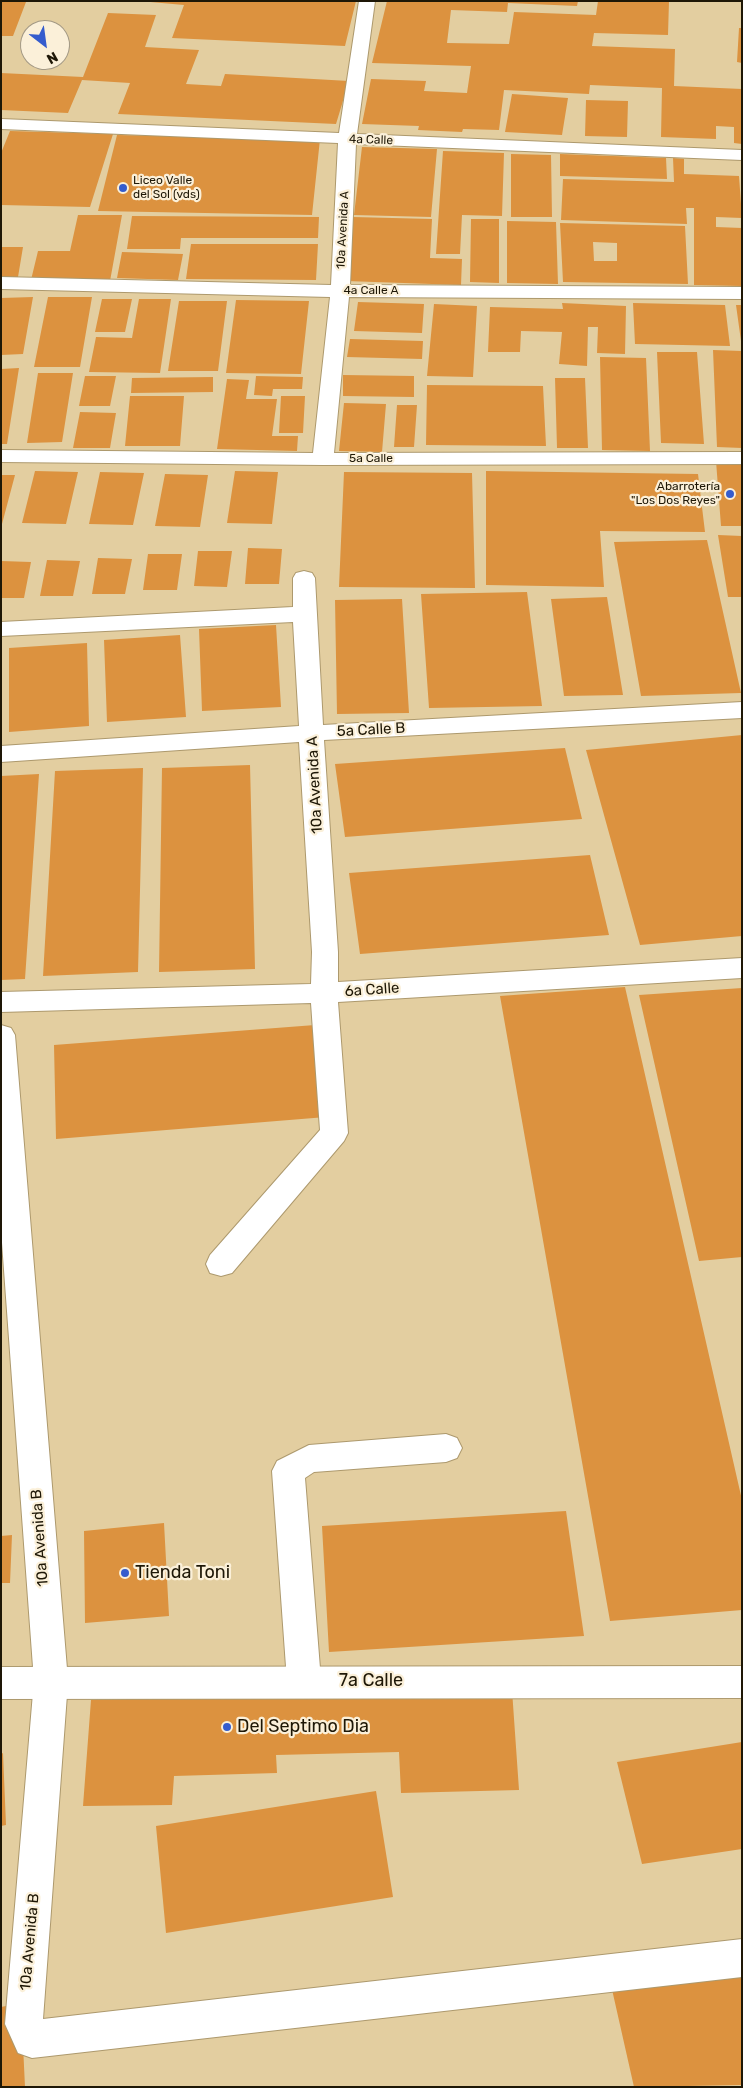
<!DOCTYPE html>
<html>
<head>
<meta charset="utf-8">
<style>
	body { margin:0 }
	#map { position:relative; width:743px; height:2088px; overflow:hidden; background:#e3cea0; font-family:Rubik,sans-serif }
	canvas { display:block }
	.frame { position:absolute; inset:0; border:2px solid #1e1706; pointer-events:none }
	.north { position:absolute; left:20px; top:20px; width:50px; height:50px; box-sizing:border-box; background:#fbf0d9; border:1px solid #a39985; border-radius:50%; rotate:150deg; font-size:14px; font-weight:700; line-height:20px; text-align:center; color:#1e1706 }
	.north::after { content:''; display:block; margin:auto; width:18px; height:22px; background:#355ccd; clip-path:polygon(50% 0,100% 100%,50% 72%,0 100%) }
</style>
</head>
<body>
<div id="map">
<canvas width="743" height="2088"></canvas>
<div class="frame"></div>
<div class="north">N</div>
</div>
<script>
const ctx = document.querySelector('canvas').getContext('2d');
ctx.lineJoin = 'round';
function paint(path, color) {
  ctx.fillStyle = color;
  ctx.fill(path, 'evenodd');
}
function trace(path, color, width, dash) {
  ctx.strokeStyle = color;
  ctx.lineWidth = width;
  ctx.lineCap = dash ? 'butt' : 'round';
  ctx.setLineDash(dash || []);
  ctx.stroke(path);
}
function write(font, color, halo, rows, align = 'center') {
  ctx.font = font + ' Rubik,sans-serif';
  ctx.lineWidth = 4.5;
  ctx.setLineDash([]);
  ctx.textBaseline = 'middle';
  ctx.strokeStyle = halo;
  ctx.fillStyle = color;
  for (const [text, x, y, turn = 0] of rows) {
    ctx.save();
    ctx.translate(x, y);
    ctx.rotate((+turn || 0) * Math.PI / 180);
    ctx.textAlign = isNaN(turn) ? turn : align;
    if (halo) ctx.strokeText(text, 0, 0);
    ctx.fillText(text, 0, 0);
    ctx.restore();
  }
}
paint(new Path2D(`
	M1,1L26,2L13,36H1Z
	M139,1H356L345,46L172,38L184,5Z
	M387,1H578L577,6L508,3L507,12L451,10L447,43L509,44L514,12L596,15L598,1H669L668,35L594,33L592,46L675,49L674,86L742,89V144L734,143V127L716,126V139L661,137L662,88L590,85L589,94L504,90L499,130L463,129L462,132L418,130L419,126L362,124L371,79L426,81L424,91L467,93L471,66L372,63Z
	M108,13L156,15L145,47L199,50L186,84L221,86L225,74L349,81L336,124L118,114L130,83L82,80L68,113L1,110V73L83,77Z
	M739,28H742V63L737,62Z
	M512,94L568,98L562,135L505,132Z
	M586,100L628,101L627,137L585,136Z
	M10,131L113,134L90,207L1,205V153Z
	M117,135L320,139L312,215L98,211Z
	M362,147L437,149L431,217L354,215Z
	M443,151L504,153L502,216L462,215L460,254H436Z
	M511,154L551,155L552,217H511Z
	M560,154L666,158L667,179L560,176Z
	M673,158L684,159V174L739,176L742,218L716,217V227L742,228V286L694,285V208H686L687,224L561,220L563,179L674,182Z
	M78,215H122L110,281L31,280L38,251H70Z
	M132,216L319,217L318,238H181L180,249H127Z
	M353,217L432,219L430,258L462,259L461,285L346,281Z
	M471,219H499V283L470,282Z
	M507,221L556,222L558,284L507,283Z
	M560,223L685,226L688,284L563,282ZM593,242L617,243V261H594Z
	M191,244H318L316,280L186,279Z
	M1,247H23L18,277H1Z
	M122,252L183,254L178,280L117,278Z
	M33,297L23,354L1,355V298Z
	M48,297H92L80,367H34Z
	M102,299H132L125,332H95Z
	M139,299H171L160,373L89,372L96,337L132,338Z
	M236,300L309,301L301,374L226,373Z
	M179,301H227L218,371H168Z
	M358,302L424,304L422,333L354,331Z
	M562,303L626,306L625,354L597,353L598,327H588L587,366L559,364L562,332L521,331L520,352H488L490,307L563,309Z
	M633,303L725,305L730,346L635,344Z
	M434,304L477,306L473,377L427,376Z
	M736,305H742V341H741Z
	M350,339L423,341L422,359L347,357Z
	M713,350L742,351V448L717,447Z
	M657,352H697L704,444L661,443Z
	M600,357L646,358L650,451L602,450Z
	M19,368L7,444H1V369Z
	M38,373H73L62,442L27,443Z
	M343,375L414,376V397L343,396Z
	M85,376H116L110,406H79Z
	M256,376L303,377L302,389H273L272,396L254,395Z
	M213,377V392L131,393L132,378Z
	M555,378H585L588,448H557Z
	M227,379L249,380L246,399H277L272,436H298L297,451L217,449Z
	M427,385L543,386L546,446L426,445Z
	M130,396H184L180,446H125Z
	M281,396H305L303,433H279Z
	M344,403L386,404L382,452L339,451Z
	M397,405H417L414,447H394Z
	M80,412L116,413L110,448H73Z
	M716,461L742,462V526H721Z
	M35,471L78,472L66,524L22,523Z
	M235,471L278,472L272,524L227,523Z
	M486,471L698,474L705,532L600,531L604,587L486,585Z
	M100,472L144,473L133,525L89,524Z
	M344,472L472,473L475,588L339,587Z
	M165,474L208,475L200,527L155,526Z
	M1,475H15L2,524H1Z
	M718,535L742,536V597H728Z
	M707,540L741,693L641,696L614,542Z
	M248,548L282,549L279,584H245Z
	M198,551H232L227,587L194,586Z
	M148,554H182L177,590H143Z
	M98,558L132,559L125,594H92Z
	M47,560L80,561L73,596H40Z
	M1,561L31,562L24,598H1Z
	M527,592L542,706L429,708L421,594Z
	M607,597L623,695L564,696L551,599Z
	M402,599L409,713L337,714L335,600Z
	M276,625L281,707L202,711L199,629Z
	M180,635L186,717L107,722L104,640Z
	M87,643L89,726L9,732V648Z
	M742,735V936L640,945L586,750Z
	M565,748L582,819L345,837L335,764Z
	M250,765L255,969L159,972L162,768Z
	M143,768L138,972L43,976L55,771Z
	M39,774L25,979L1,980V776Z
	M590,855L609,935L360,954L349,873Z
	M625,987L742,1500V1610L610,1621L500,996Z
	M742,988V1257L699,1261L639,995Z
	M315,1025L326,1117L56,1139L54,1045Z
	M566,1511L584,1636L329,1652L322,1526Z
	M164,1523L169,1616L85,1623L84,1531Z
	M12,1535L10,1583H1V1536Z
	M512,1690L519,1790L401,1793L399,1752L276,1755L277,1773L174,1776L172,1805L83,1806L91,1700Z
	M742,1742V1849L642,1864L617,1762Z
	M3,1753L6,1825L1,1826V1754Z
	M376,1791L393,1897L166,1933L156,1826Z
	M742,1963V2085L634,2087L611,1985Z
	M21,2003L25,2087H1V2007Z`), '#dc923f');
const minor = new Path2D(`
	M359,1H375L357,134L742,150V160L356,144L350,285L742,287V299L349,297L334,453L742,452V464L323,465L1,462V450L313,453L330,297L1,289V277L331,285L338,143L1,129V119L339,133Z
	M304,571L312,573L315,578L323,725L742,702V718L324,740L338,952V982L742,958V978L338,1002L348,1133L344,1141L232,1273L221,1276L210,1273L206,1264L210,1255L320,1130L311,1003L1,1012V992L311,984L312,952L299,742L1,762V746L299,726L293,622L1,636V622L293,607V578L296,573Z
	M1,1025L11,1028L15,1035L68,1681L43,2019L742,1939V1977L32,2058L18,2053L5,2024L34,1681L1,1229Z
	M446,1434L457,1438L462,1448L457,1458L446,1462L314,1472L305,1478L321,1681L316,1692L304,1697L292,1692L287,1681L272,1471L277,1461L309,1445Z`);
const major = new Path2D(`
	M742,1666V1698L1,1699V1667Z`);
trace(minor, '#ad996d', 2);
trace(major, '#ad996d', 2);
paint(minor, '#fff');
paint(major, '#fff');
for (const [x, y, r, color] of [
	[123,188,5,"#355ccd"],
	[730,494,5,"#355ccd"],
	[125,1573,5,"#355ccd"],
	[227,1727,5,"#355ccd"]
]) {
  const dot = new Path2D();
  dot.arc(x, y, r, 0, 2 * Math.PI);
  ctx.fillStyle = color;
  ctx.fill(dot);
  trace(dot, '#fbf0d9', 2);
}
write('12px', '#1e1706', '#fbf0d9', [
	["4a Calle",371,140,2],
	["10a Avenida A",343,230,-87],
	["4a Calle A",371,291],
	["5a Calle",371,459]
]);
write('12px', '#1e1706', '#fbf0d9', [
	["Liceo Valle",133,181],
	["del Sol (vds)",133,195],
	["Abarrotería",720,487,"right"],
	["\"Los Dos Reyes\"",720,501,"right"]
], 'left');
write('15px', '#1e1706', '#fbf0d9', [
	["5a Calle B",371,730,-3],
	["10a Avenida A",315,785,-93],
	["6a Calle",372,990,-4],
	["10a Avenida B",40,1538,-94],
	["10a Avenida B",30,1942,-85]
]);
write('18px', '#1e1706', '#fbf0d9', [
	["Tienda Toni",135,1573],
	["Del Septimo Dia",237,1727]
], 'left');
write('18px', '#1e1706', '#fbf0d9', [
	["7a Calle",371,1681]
]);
</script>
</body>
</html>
